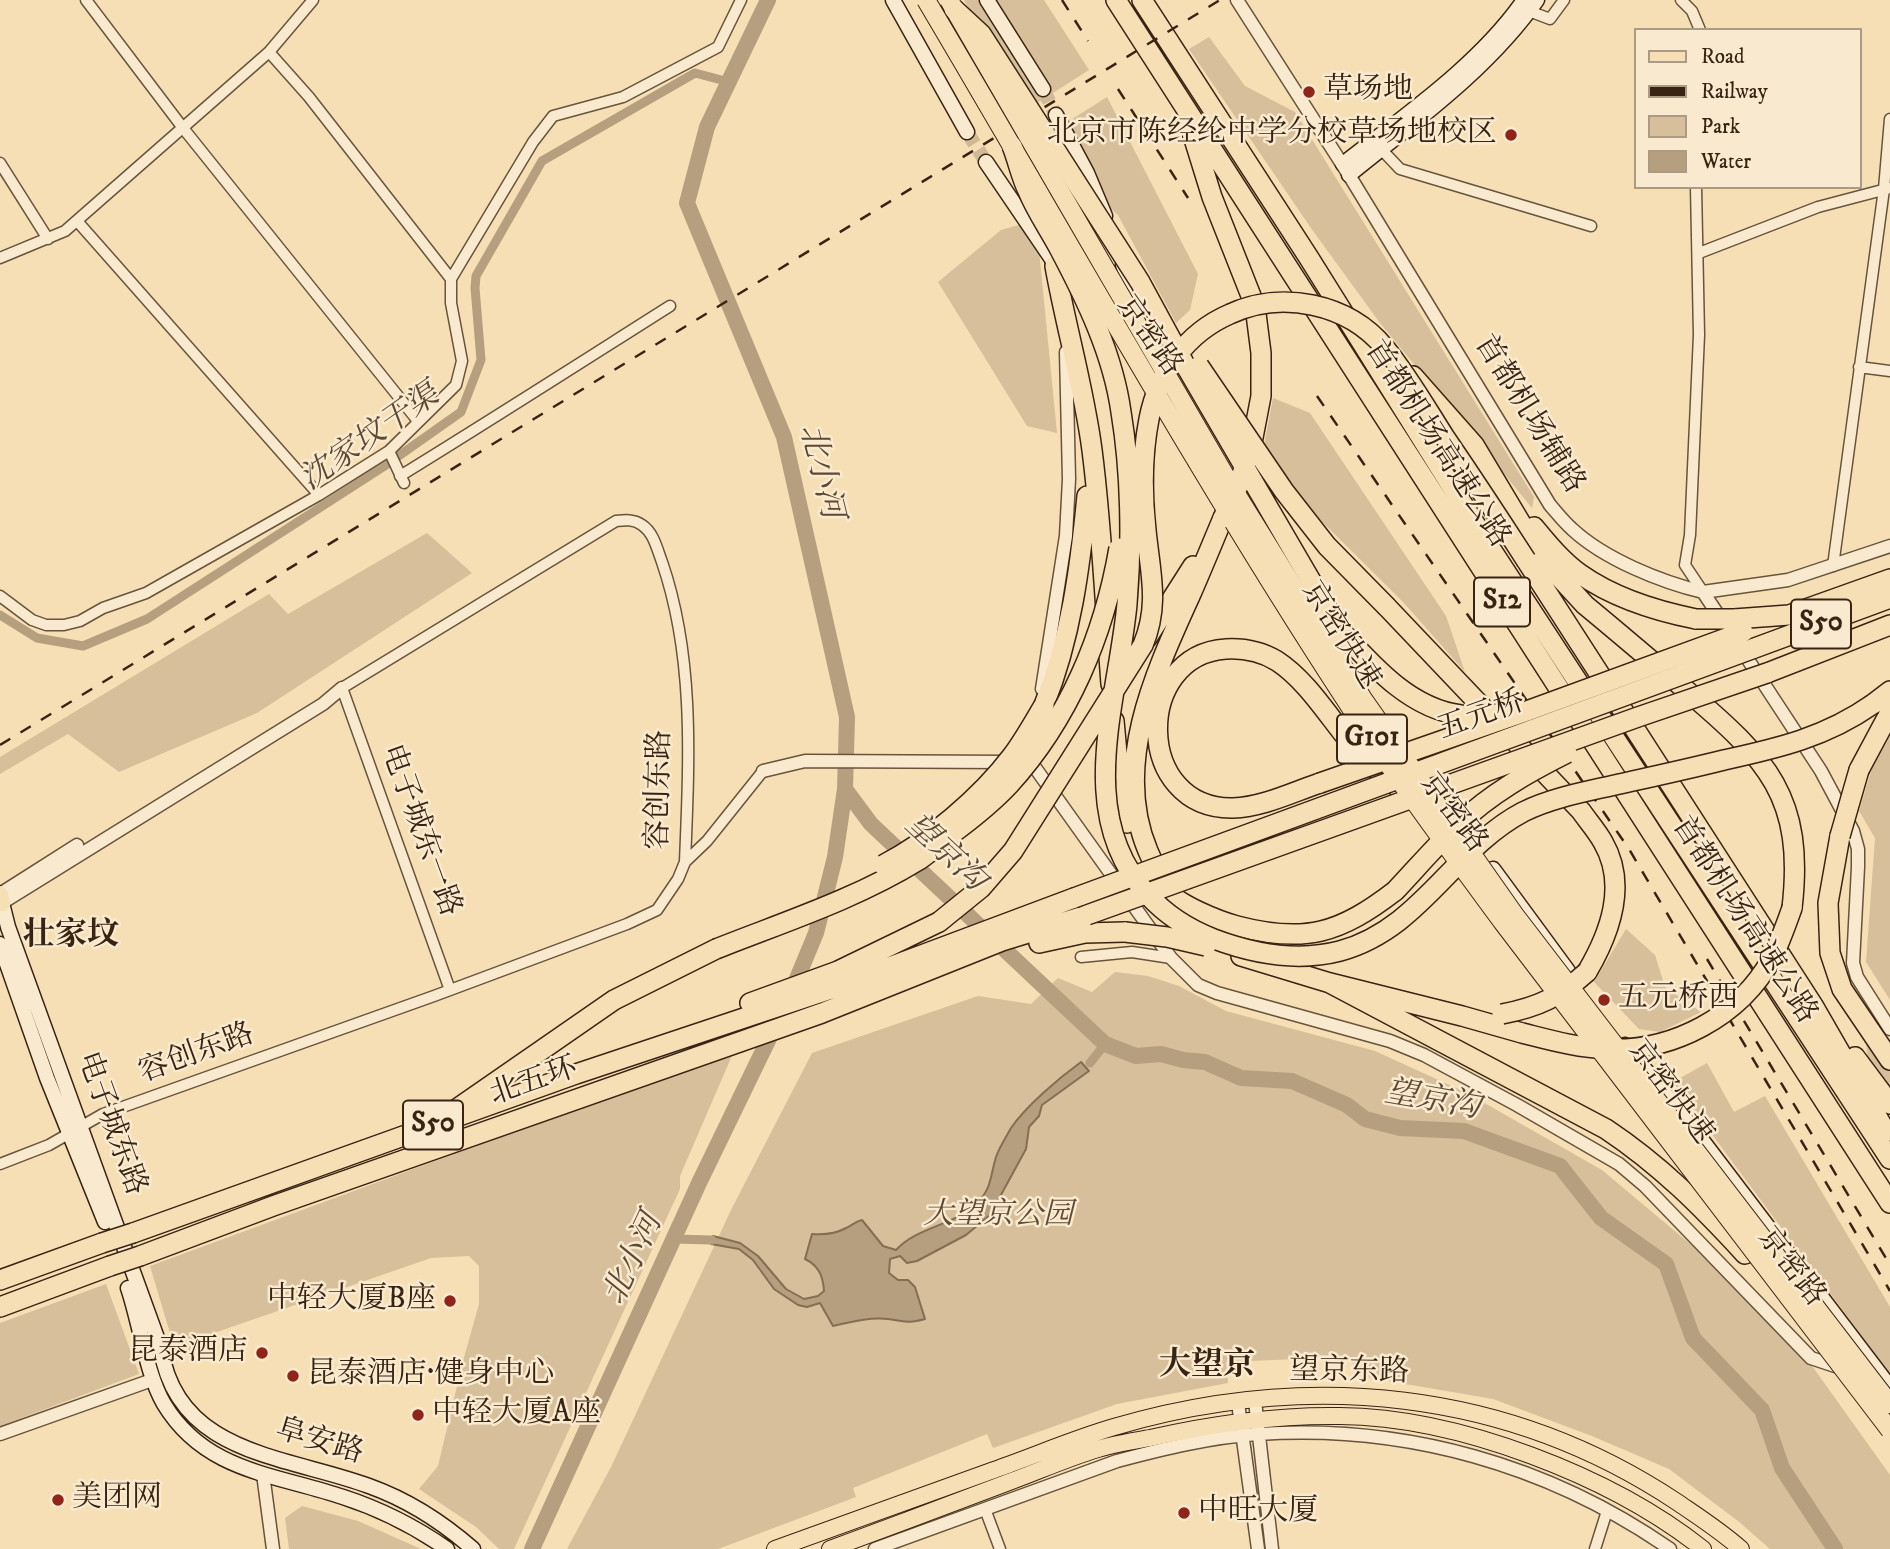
<!DOCTYPE html>
<html>
<head>
<meta charset="utf-8">
<style>
	body { margin:0 }
	#map { position:relative; width:1890px; height:1549px; overflow:hidden; background:#f6dfb5; font-family:"IM FELL DW Pica",serif }
	canvas { display:block }
	.legend { position:absolute; left:1634px; top:28px; width:228px; height:161px; box-sizing:border-box; background:#f9eacf; border:2px solid #ac9b84; margin:0; padding:9px 12px; list-style:none; font-size:21px; color:#392414 }
	.legend li { display:flex; align-items:center; gap:14px; height:35px }
	.legend b { width:35px; border:2px solid #ac9b84 }
</style>
</head>
<body>
<div id="map">
<canvas width="1890" height="1549"></canvas>
<ul class="legend">
<li><b style="height:9px;background:#f6dfb5"></b>Road</li>
<li><b style="height:9px;background:#392414"></b>Railway</li>
<li><b style="height:19px;background:#d6bf9a"></b>Park</li>
<li><b style="height:19px;background:#b69f7e"></b>Water</li>
</ul>
</div>
<script>
const ctx = document.querySelector('canvas').getContext('2d');
ctx.lineJoin = 'round';
function paint(path, color) {
  ctx.fillStyle = color;
  ctx.fill(path, 'evenodd');
}
function trace(path, color, width, dash) {
  ctx.strokeStyle = color;
  ctx.lineWidth = width;
  ctx.lineCap = dash ? 'butt' : 'round';
  ctx.setLineDash(dash || []);
  ctx.stroke(path);
}
function write(font, color, halo, rows, align = 'center') {
  ctx.font = font + ' "IM FELL DW Pica","Noto Serif SC",serif';
  ctx.lineWidth = 5;
  ctx.setLineDash([]);
  ctx.textBaseline = 'middle';
  ctx.strokeStyle = halo;
  ctx.fillStyle = color;
  for (const [text, x, y, turn = 0] of rows) {
    ctx.save();
    ctx.translate(x, y);
    ctx.rotate((+turn || 0) * Math.PI / 180);
    ctx.textAlign = isNaN(turn) ? turn : align;
    if (halo) ctx.strokeText(text, 0, 0);
    ctx.fillText(text, 0, 0);
    ctx.restore();
  }
}
paint(new Path2D(`
	M964,0H1044L1089,70L1026,110Z
	M1209,37L1245,86L1295,112L1534,497L1532,508L1380,323L1313,231L1189,49Z
	M1107,97L1198,274L1190,310L1176,323L1118,215L1077,182L1047,135Z
	M1036,220L1057,433L1027,426L938,282L1001,230Z
	M1273,398L1310,413L1446,616L1465,672L1404,603L1261,461Z
	M427,533L472,573L257,713L119,772L68,734L0,774V757L269,594L288,614Z
	M1890,731V1000L1866,962L1875,838L1859,811L1874,761Z
	M1626,929L1655,955L1665,987L1701,1012L1660,1032L1639,1029L1594,982Z
	M1115,972L1148,976L1179,986L1226,1011L1375,1051L1467,1093L1602,1170L1762,1304L1805,1356L1890,1475V1549H1770L1738,1521L1669,1469L1592,1436L1493,1399L1370,1378L1345,1357L1226,1362L1228,1383L1117,1404L993,1448L987,1434L853,1488L856,1497L718,1549H567L611,1467L731,1210L812,1053L978,996L1031,1004L1058,978L1092,992Z
	M1863,1004L1890,1047V1111L1869,1076Z
	M734,1051L680,1176V1189L514,1549H499L476,1527L419,1489L438,1466L463,1361L479,1304V1266L469,1256L431,1258L214,1333L178,1360L150,1266Z
	M1707,1063L1734,1112L1765,1096L1890,1307V1374L1673,1082Z
	M106,1284L139,1374L0,1426V1323Z
	M302,1506L358,1521L421,1549H289L285,1518Z`), '#d6bf9a');
const water = new Path2D(`
	M1081,1062L1089,1071L1042,1105L1039,1116L1029,1127L1026,1149L990,1215L966,1235L917,1261L907,1263L900,1256L890,1259L889,1273L898,1280H908L915,1287L925,1319C906,1324 906,1321 888,1319C868,1317 851,1322 833,1326L820,1303L807,1307L798,1305L774,1289L753,1260L739,1249L711,1244L713,1236L740,1243L758,1256L786,1289L804,1299L818,1296L824,1291C823,1276 819,1266 805,1259L812,1234C824,1235 835,1234 846,1228C853,1225 854,1222 862,1220L883,1246L896,1250C917,1227 952,1226 975,1205C992,1190 990,1176 996,1157C999,1148 1006,1137 1011,1128C1026,1106 1059,1078 1081,1062Z`);
paint(water, '#b69f7e');
trace(water, '#846e54', 2);
trace(new Path2D(`
	M0,615L37,638L83,646L147,619L383,467L461,412L481,360L475,288L476,276L542,161L695,73L729,82
	M1090,1063L1105,1044
	M674,1239L712,1240`), '#b69f7e', 9);
trace(new Path2D(`
	M768,0L707,127L687,203L784,437L847,717L845,789L835,857L816,933L796,981
	M845,789L871,824L1105,1044L1136,1056L1161,1054L1183,1060L1205,1062L1241,1078L1292,1081L1347,1105L1365,1119L1400,1128L1464,1131L1560,1166L1601,1218L1666,1264L1693,1338L1762,1410L1782,1468L1835,1549
	M532,1549L699,1183L776,1024`), '#b69f7e', 16);
trace(new Path2D(`
	M1043,89L1056,115
	M967,132L986,162`), '#d0ba95', 14, [14, 7]);
const minor = new Path2D(`
	M86,0L183,128L418,421
	M1681,0L1692,11L1700,30
	M1524,12L1529,11L1550,19L1564,0
	M269,52L309,97L451,279
	M1381,149L1400,169L1591,226
	M0,163L48,239
	M1696,187L1699,335L1690,535L1685,565L1703,592
	M77,221L319,495L389,451L456,385L462,361L451,303V279L533,142L553,116L623,97L718,47L741,0
	M1699,253L1818,207L1890,188
	M0,258L65,231L269,52L313,0
	M1859,367L1890,371
	M389,451L404,483
	M400,476C491,420 580,363 670,306
	M1833,566L1884,189L1890,119
	M0,596L32,620L46,625H64L80,621L103,608L146,593L319,495
	M685,862L707,841L763,771
	M1081,957L1132,952L1171,958
	M0,1164L49,1145L103,1114L434,996L627,924L657,910L678,879L685,862C689,762 695,658 662,562C657,549 654,533 642,525C634,519 625,520 616,521L342,688L450,990
	M985,1509L1000,1549
	M1595,1549L1607,1511`);
const tertiary = new Path2D(`
	M1237,0L1349,175L1550,505C1557,513 1564,522 1572,529C1604,559 1661,582 1703,592L1723,622
	M1703,592L1788,580L1890,546
	M1741,649L1821,771L1853,831L1858,849V867L1853,963L1857,977L1890,1029
	M1042,689L1066,536L1069,479L1066,352
	M1032,756L1031,762L1171,958L1198,985L1217,993L1390,1041L1424,1055L1517,1105L1619,1164L1645,1186L1811,1358L1835,1366
	M763,771L805,761L1010,762
	M0,894L77,845
	M2,903L323,704L342,688
	M1255,1401L1272,1549
	M1238,1403L1258,1549
	M0,1434L152,1380
	M263,1474L273,1549
	M875,1549L1117,1461C1162,1449 1211,1437 1258,1434C1405,1424 1549,1465 1670,1549`);
const secondary = new Path2D(`
	M893,0L967,132
	M987,0L1043,89
	M1056,115L1087,173L1105,216
	M986,162L1060,271
	M1343,164C1404,116 1479,65 1524,0
	M1349,175C1414,122 1488,70 1537,0
	M1123,265L1144,321
	M1493,869L1568,971
	M0,904L2,903L8,927L161,1349C177,1455 288,1456 369,1486C408,1500 441,1521 473,1549
	M0,944L47,1078L105,1222
	M1625,1045L1692,1127L1890,1387
	M128,1288C140,1323 146,1373 164,1404C205,1472 275,1474 343,1497C380,1509 414,1526 447,1549`);
const primary = new Path2D(`
	M0,894L2,903
	M775,1549C848,1523 921,1497 994,1470C1034,1456 1073,1439 1114,1427C1308,1370 1507,1389 1677,1502C1699,1517 1721,1531 1741,1549
	M830,1549C890,1527 949,1505 1009,1482C1039,1471 1068,1458 1098,1449C1115,1444 1133,1441 1150,1438C1212,1424 1276,1415 1340,1416C1458,1417 1611,1476 1703,1549`);
const motorway = new Path2D(`
	M1116,0L1890,1203
	M1142,0L1309,258L1487,543L1890,1159
	M1190,126L1212,197L1255,306L1261,353V396L1251,448
	M1055,266C1066,328 1084,388 1092,450C1102,527 1105,606 1111,684
	M1413,376L1474,445L1541,557L1585,605C1619,633 1653,662 1687,691C1767,759 1805,797 1792,908
	M1223,518C1212,544 1201,571 1190,596C1154,675 1112,766 1148,851C1154,864 1159,879 1167,890C1178,905 1219,921 1237,926C1306,944 1340,933 1395,891
	M1534,527C1548,544 1562,561 1580,574C1614,598 1656,611 1696,619
	M1526,560L1814,1007L1886,1132
	M1387,607L1581,811C1588,821 1597,831 1603,842C1628,885 1610,933 1587,972
	M1734,619L1789,615L1890,579
	M1147,638L1193,566
	M1752,649L1890,598
	M1767,673L1890,625
	M1873,704L1890,691
	M1044,705C1071,638 1080,568 1087,496
	M1114,721L1118,764L1127,823
	M1859,770L1890,712
	M1320,783C1293,792 1263,807 1233,808C1134,810 1133,655 1226,649C1244,648 1262,652 1277,661C1311,683 1335,728 1363,757C1374,768 1387,778 1399,788
	M1840,836L1828,903L1830,953L1842,989L1890,1060
	M1039,943L1085,933L1125,932
	M1241,956L1330,983L1462,1016L1522,1033
	M1330,983L1606,1129C1660,1165 1701,1206 1745,1254
	M750,1003L838,971L939,922
	M1855,1057L1890,1104
	M458,1108L614,1000L716,949
	M133,1233L576,1074L831,989L1074,898
	M140,1256L273,1206L822,1013L1002,941L1087,915
	M0,1280L102,1243
	M0,1307L110,1266`);
trace(minor, '#68533c', 13);
trace(tertiary, '#68533c', 15);
trace(secondary, '#392414', 17);
trace(primary, '#392414', 18);
trace(motorway, '#392414', 22);
trace(minor, '#f9eacf', 10);
trace(tertiary, '#f9eacf', 12);
trace(secondary, '#f9eacf', 14);
trace(primary, '#f6dfb5', 16);
trace(motorway, '#f6dfb5', 19);
trace(new Path2D(`
	M1062,0L1088,41
	M1118,89L1188,198
	M1317,396L1629,849L1890,1291
	M0,745L1220,0
	M1707,959L1890,1265`), '#392414', 2.5, [12, 12]);
const trunkBridge = new Path2D(`
	M926,0C1066,236 1199,476 1349,705C1397,780 1451,852 1504,924L1890,1430
	M949,0L1230,484L1363,699L1514,914L1890,1404`);
const motorwayBridge = new Path2D(`
	M954,9L981,34L1140,282L1184,363L1339,629C1372,665 1410,709 1461,715C1483,717 1505,713 1527,711
	M1012,146C1018,161 1021,177 1028,191C1036,211 1049,229 1059,248C1086,299 1113,354 1121,412C1131,472 1132,543 1127,604C1118,701 1073,814 1148,895C1167,916 1188,929 1214,939C1254,954 1298,962 1340,951C1421,929 1453,849 1523,812C1551,798 1584,792 1615,785C1651,777 1688,769 1724,760C1779,748 1826,737 1873,704
	M1199,366L1284,491L1327,546L1387,607
	M1223,518L1239,484L1246,462
	M1696,619H1734
	M1320,783L1527,711L1743,632
	M1840,836L1859,770
	M883,865C928,842 981,797 1012,756C1024,740 1034,722 1044,705
	M1395,891C1416,869 1436,845 1459,824C1490,794 1529,772 1567,753
	M1074,898L1752,649
	M1087,915L1638,717L1767,673
	M939,922L981,888L1013,851L1143,645C1160,604 1150,572 1146,530C1142,493 1142,455 1149,419C1158,373 1186,333 1230,314C1281,290 1348,303 1385,348C1407,375 1425,406 1444,436C1472,477 1499,518 1526,560
	M1125,932L1167,937L1206,946
	M716,949C784,922 856,899 919,860C931,852 942,842 953,833C972,819 992,803 1009,785C1069,719 1104,635 1119,548
	M1502,1014C1539,1007 1559,997 1587,972
	M1522,1033C1550,1040 1578,1048 1607,1049C1672,1052 1740,1017 1772,958C1780,942 1786,925 1792,908
	M102,1243L133,1233
	M110,1266L140,1256`);
trace(trunkBridge, '#392414', 20, []);
trace(motorwayBridge, '#392414', 22, []);
trace(trunkBridge, '#f6dfb5', 18);
trace(motorwayBridge, '#f6dfb5', 19);
for (const [x, y, r, color] of [
	[1309,92,7,"#8f2418"],
	[1511,135,7,"#8f2418"],
	[1604,1000,7,"#8f2418"],
	[450,1301,7,"#8f2418"],
	[262,1353,7,"#8f2418"],
	[293,1376,7,"#8f2418"],
	[418,1415,7,"#8f2418"],
	[58,1500,7,"#8f2418"],
	[1184,1513,7,"#8f2418"]
]) {
  const dot = new Path2D();
  dot.arc(x, y, r, 0, 2 * Math.PI);
  ctx.fillStyle = color;
  ctx.fill(dot);
  trace(dot, '#f9eacf', 2.5);
}
for (const [x, y, w] of [
	[1502,602,56],
	[1821,624,60],
	[1372,739,70],
	[433,1125,60]
]) {
  const box = new Path2D();
  box.roundRect(x - w / 2, y - 24.5, w, 49, 5);
  ctx.fillStyle = '#f9eacf';
  ctx.fill(box);
  trace(box, '#392414', 2);
}
write('bold 28px', '#392414', null, [
	["S12",1502,602],
	["S50",1821,624],
	["G101",1372,739],
	["S50",433,1125]
]);
write('30px', '#392414', '#f9eacf', [
	["草场地",1323,92],
	["北京市陈经纶中学分校草场地校区",1497,135,"right"],
	["五元桥西",1618,1000],
	["中轻大厦B座",436,1301,"right"],
	["昆泰酒店",248,1353,"right"],
	["昆泰酒店·健身中心",307,1376],
	["中轻大厦A座",432,1415],
	["美团网",72,1500],
	["中旺大厦",1198,1513]
], 'left');
write('30px', '#392414', '#f9eacf', [
	["京密路",1148,337,55],
	["首都机场辅路",1528,415,58],
	["首都机场高速公路",1436,445,57],
	["京密快速",1339,636,58],
	["五元桥",1482,717,-20],
	["容创东路",661,790,-89],
	["京密路",1452,814,53],
	["电子城东一路",419,831,70],
	["首都机场高速公路",1743,921,57],
	["容创东路",197,1055,-20],
	["北五环",534,1083,-19],
	["京密快速",1669,1093,53],
	["电子城东路",110,1124,70],
	["京密路",1790,1268,52],
	["望京东路",1349,1373,1],
	["阜安路",319,1443,17]
]);
write('italic 30px', '#604b36', '#f9eacf', [
	["大望京公园",998,1217]
]);
write('italic 32px', '#5e4934', '#f9eacf', [
	["沈家坟干渠",371,439,-35],
	["北小河",819,472,76],
	["望京沟",944,854,43],
	["望京沟",1432,1102,10],
	["北小河",635,1260,-65]
]);
write('bold 32px', '#392414', '#f9eacf', [
	["壮家坟",71,937],
	["大望京",1207,1367]
]);
</script>
</body>
</html>
